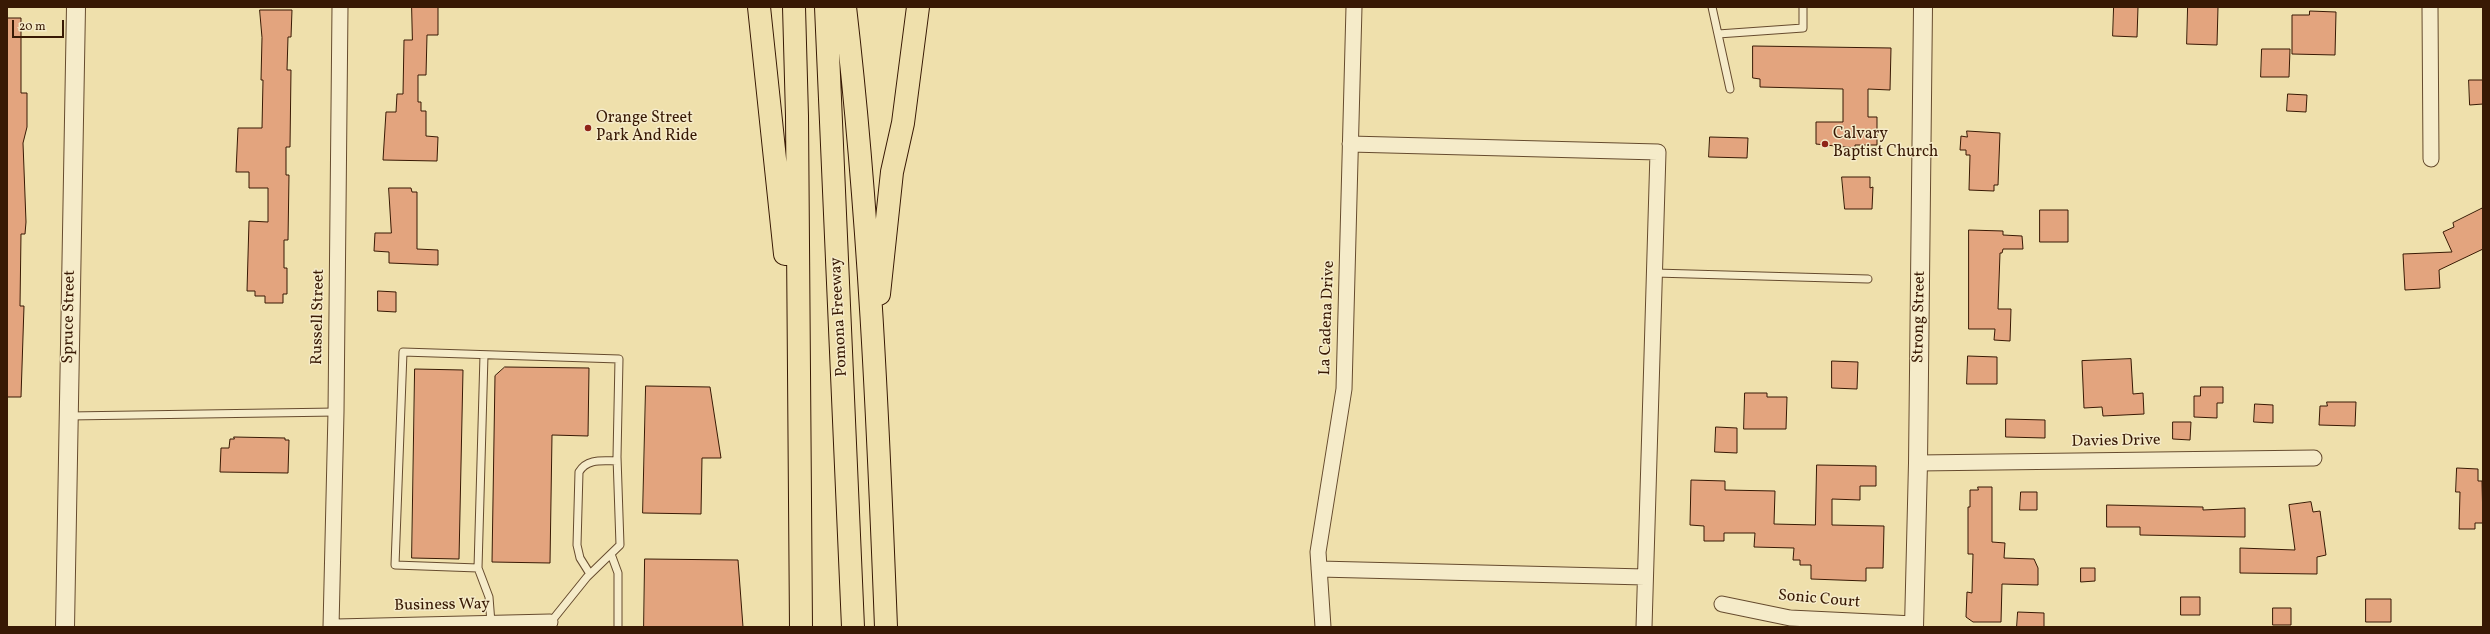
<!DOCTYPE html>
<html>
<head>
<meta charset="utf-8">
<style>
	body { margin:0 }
	#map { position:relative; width:2490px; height:634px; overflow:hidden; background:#efe0ac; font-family:Vollkorn,serif }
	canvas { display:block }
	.frame { position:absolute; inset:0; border:8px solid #381904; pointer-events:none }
	.scale { position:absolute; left:12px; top:20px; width:52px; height:18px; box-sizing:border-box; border:2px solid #381904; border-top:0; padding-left:5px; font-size:12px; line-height:14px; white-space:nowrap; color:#381904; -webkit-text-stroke:3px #f5ebc9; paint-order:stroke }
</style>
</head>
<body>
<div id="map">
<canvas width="2490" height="634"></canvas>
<div class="frame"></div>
<div class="scale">20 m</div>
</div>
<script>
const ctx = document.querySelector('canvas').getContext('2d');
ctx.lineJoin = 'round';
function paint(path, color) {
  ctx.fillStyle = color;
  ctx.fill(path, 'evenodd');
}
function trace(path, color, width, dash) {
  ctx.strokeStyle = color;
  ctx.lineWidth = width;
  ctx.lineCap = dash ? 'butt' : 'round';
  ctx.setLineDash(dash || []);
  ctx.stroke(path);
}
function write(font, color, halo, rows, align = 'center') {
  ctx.font = font + ' Vollkorn,serif';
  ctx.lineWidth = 3;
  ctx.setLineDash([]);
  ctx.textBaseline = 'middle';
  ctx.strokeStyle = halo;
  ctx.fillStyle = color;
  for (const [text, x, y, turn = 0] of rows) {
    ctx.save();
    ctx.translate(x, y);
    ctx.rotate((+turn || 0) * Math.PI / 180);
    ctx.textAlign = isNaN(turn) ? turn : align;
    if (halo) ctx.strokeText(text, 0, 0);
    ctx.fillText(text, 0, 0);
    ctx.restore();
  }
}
const building = new Path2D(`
	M412,7H438V35H427L426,75H418V102H421V111H426V136L438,137L437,161L383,160L386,112H396L397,94H403L404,40H412Z
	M2114,7H2138L2137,37L2113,36Z
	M2188,7H2218L2217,45L2187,44Z
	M260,10H292L291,37H288L287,70H291L290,147H286V175H289L288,240H284V268H287V294H283V303H265V296H255V291H247L249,221L268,222V188H249V172H236L238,128H262L263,80H261L262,38Z
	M2310,11L2336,12L2335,55L2292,54V15H2309Z
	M7,18H21V93H27V127L23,143L26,222L25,234H21L20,306H24L21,397H7Z
	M1753,46L1891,48L1890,90L1868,89V117H1877V145H1855V148L1816,144V122H1843V89L1760,87V79L1753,78Z
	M2262,49H2290L2289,77H2261Z
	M2469,80H2483V104L2470,105Z
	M2288,94L2307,95L2306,112L2287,111Z
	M1967,131L2000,133L1998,185H1994V191L1969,190L1970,155H1966V150H1960L1961,136L1967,137Z
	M1710,137L1748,138L1747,158L1709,157Z
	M1842,177H1870V188L1873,187L1872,209H1845Z
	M389,188H411L412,192H417V249L438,250V265L389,263V252L374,251L375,233H391Z
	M2483,208V249L2439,270L2440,288L2405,290L2403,254L2452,252L2443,232L2454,227L2453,223Z
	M2040,210H2068V242H2040Z
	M1969,230L2003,231V235L2022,236L2023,249H2003L2002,253H2000L1998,309H2011L2010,341L1994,340L1995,329H1969Z
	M378,291L396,292V312L378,311Z
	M1968,356L1997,357V384H1967Z
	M2131,359L2133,394L2143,393L2144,414L2103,416L2102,407L2084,408L2082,361Z
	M1832,361L1858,362L1857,389L1832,388Z
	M505,367L589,368L588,436L552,435L550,563L492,562L495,376Z
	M415,369L463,370L459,559L412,558Z
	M646,386L710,387L721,458H702L701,514L643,513Z
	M2201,387H2223V403H2217V418L2194,417V396H2200Z
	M1745,393H1767V397H1787L1786,429H1744Z
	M2327,402H2356L2355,426L2319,425L2320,406H2327Z
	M2255,404L2273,405V423L2254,422Z
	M2006,419L2045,420V438L2006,437Z
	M2173,422H2191L2190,440L2173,439Z
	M1716,427L1737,428V453L1715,452Z
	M234,437L285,438V440H289L288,473L220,472L221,448H229L230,439H234Z
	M1817,465L1876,466V486H1860V500L1832,499V525L1884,526L1883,568H1866V581L1811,579V565H1800V560H1793L1794,548L1754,547L1755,533H1724V541H1704V526L1690,525L1691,480L1725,481V490L1775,491L1774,524L1815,525Z
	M2457,468L2478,469V481H2482L2483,523H2475V529H2459L2460,492H2456Z
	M1978,487H1992V542L2005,543L2004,558L2034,559L2038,568V585L2002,584L2001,622H1973L1966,617L1967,592L1972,593L1973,554H1968V507H1970V490H1978Z
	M2021,492H2037V510H2020Z
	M2311,502L2313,512L2320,511L2326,555L2317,557V574L2240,573V548L2295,550L2289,505Z
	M2107,505L2203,507V510L2245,508V537L2140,535V527H2107Z
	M645,559L738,560L743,627H644Z
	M2081,568H2095V581L2081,582Z
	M2181,597H2200V615H2181Z
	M2366,599H2391V622H2366Z
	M2273,608H2291V625H2273Z
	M2018,612L2044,613V627H2017Z`);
paint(building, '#e3a47e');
trace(building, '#381904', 1);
const service = new Path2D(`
	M1712,7L1730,89
	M1718,34L1803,28V7
	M1655,273L1868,279
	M484,355L478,568L395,565L403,352L619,359L617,457L620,545L587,577L550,623
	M69,416L336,412
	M611,554L618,573V627
	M478,568L489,597L491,623
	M590,574L580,558L577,545L579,472C587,458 603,461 617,461`);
const minor = new Path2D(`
	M2430,7L2431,159
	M1350,144L1658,152L1644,627
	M1918,463L2314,458
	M1319,569L1645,577
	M1722,604L1790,618L1914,624
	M331,627L336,412L340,7
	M336,627L550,622
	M1323,627L1318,552L1344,389L1354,7`);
const tertiary = new Path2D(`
	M65,627L76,7
	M1914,627L1918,463L1923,7`);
const motorway = new Path2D(`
	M759,7L785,254
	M794,7L797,116L801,627
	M826,7L853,627
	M845,7C869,213 878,420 886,627
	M879,294L892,172L903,123L918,7`);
trace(service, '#664b2e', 9);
trace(minor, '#664b2e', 17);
trace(tertiary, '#664b2e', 20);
trace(motorway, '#381904', 24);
trace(service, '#f5ebc9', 7);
trace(minor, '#f5ebc9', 15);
trace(tertiary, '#f5ebc9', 18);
trace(motorway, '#efe0ac', 22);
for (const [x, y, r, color] of [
	[588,128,4,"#8f2418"],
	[1825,144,4,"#8f2418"]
]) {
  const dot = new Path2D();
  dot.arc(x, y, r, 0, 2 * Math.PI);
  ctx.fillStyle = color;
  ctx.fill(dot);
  trace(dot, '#f5ebc9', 1.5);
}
write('16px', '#381904', '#f5ebc9', [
	["Orange Street",596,119],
	["Park And Ride",596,137],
	["Calvary",1833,135],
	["Baptist Church",1833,153]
], 'left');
write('16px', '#381904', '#f5ebc9', [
	["Spruce Street",70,317,-89],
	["Russell Street",319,317,-89],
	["Pomona Freeway",840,317,-93],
	["Strong Street",1920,317,-89],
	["La Cadena Drive",1328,318,-88],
	["Davies Drive",2116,442,-1],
	["Sonic Court",1819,600,5],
	["Business Way",442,606,-1]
]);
</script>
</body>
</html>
